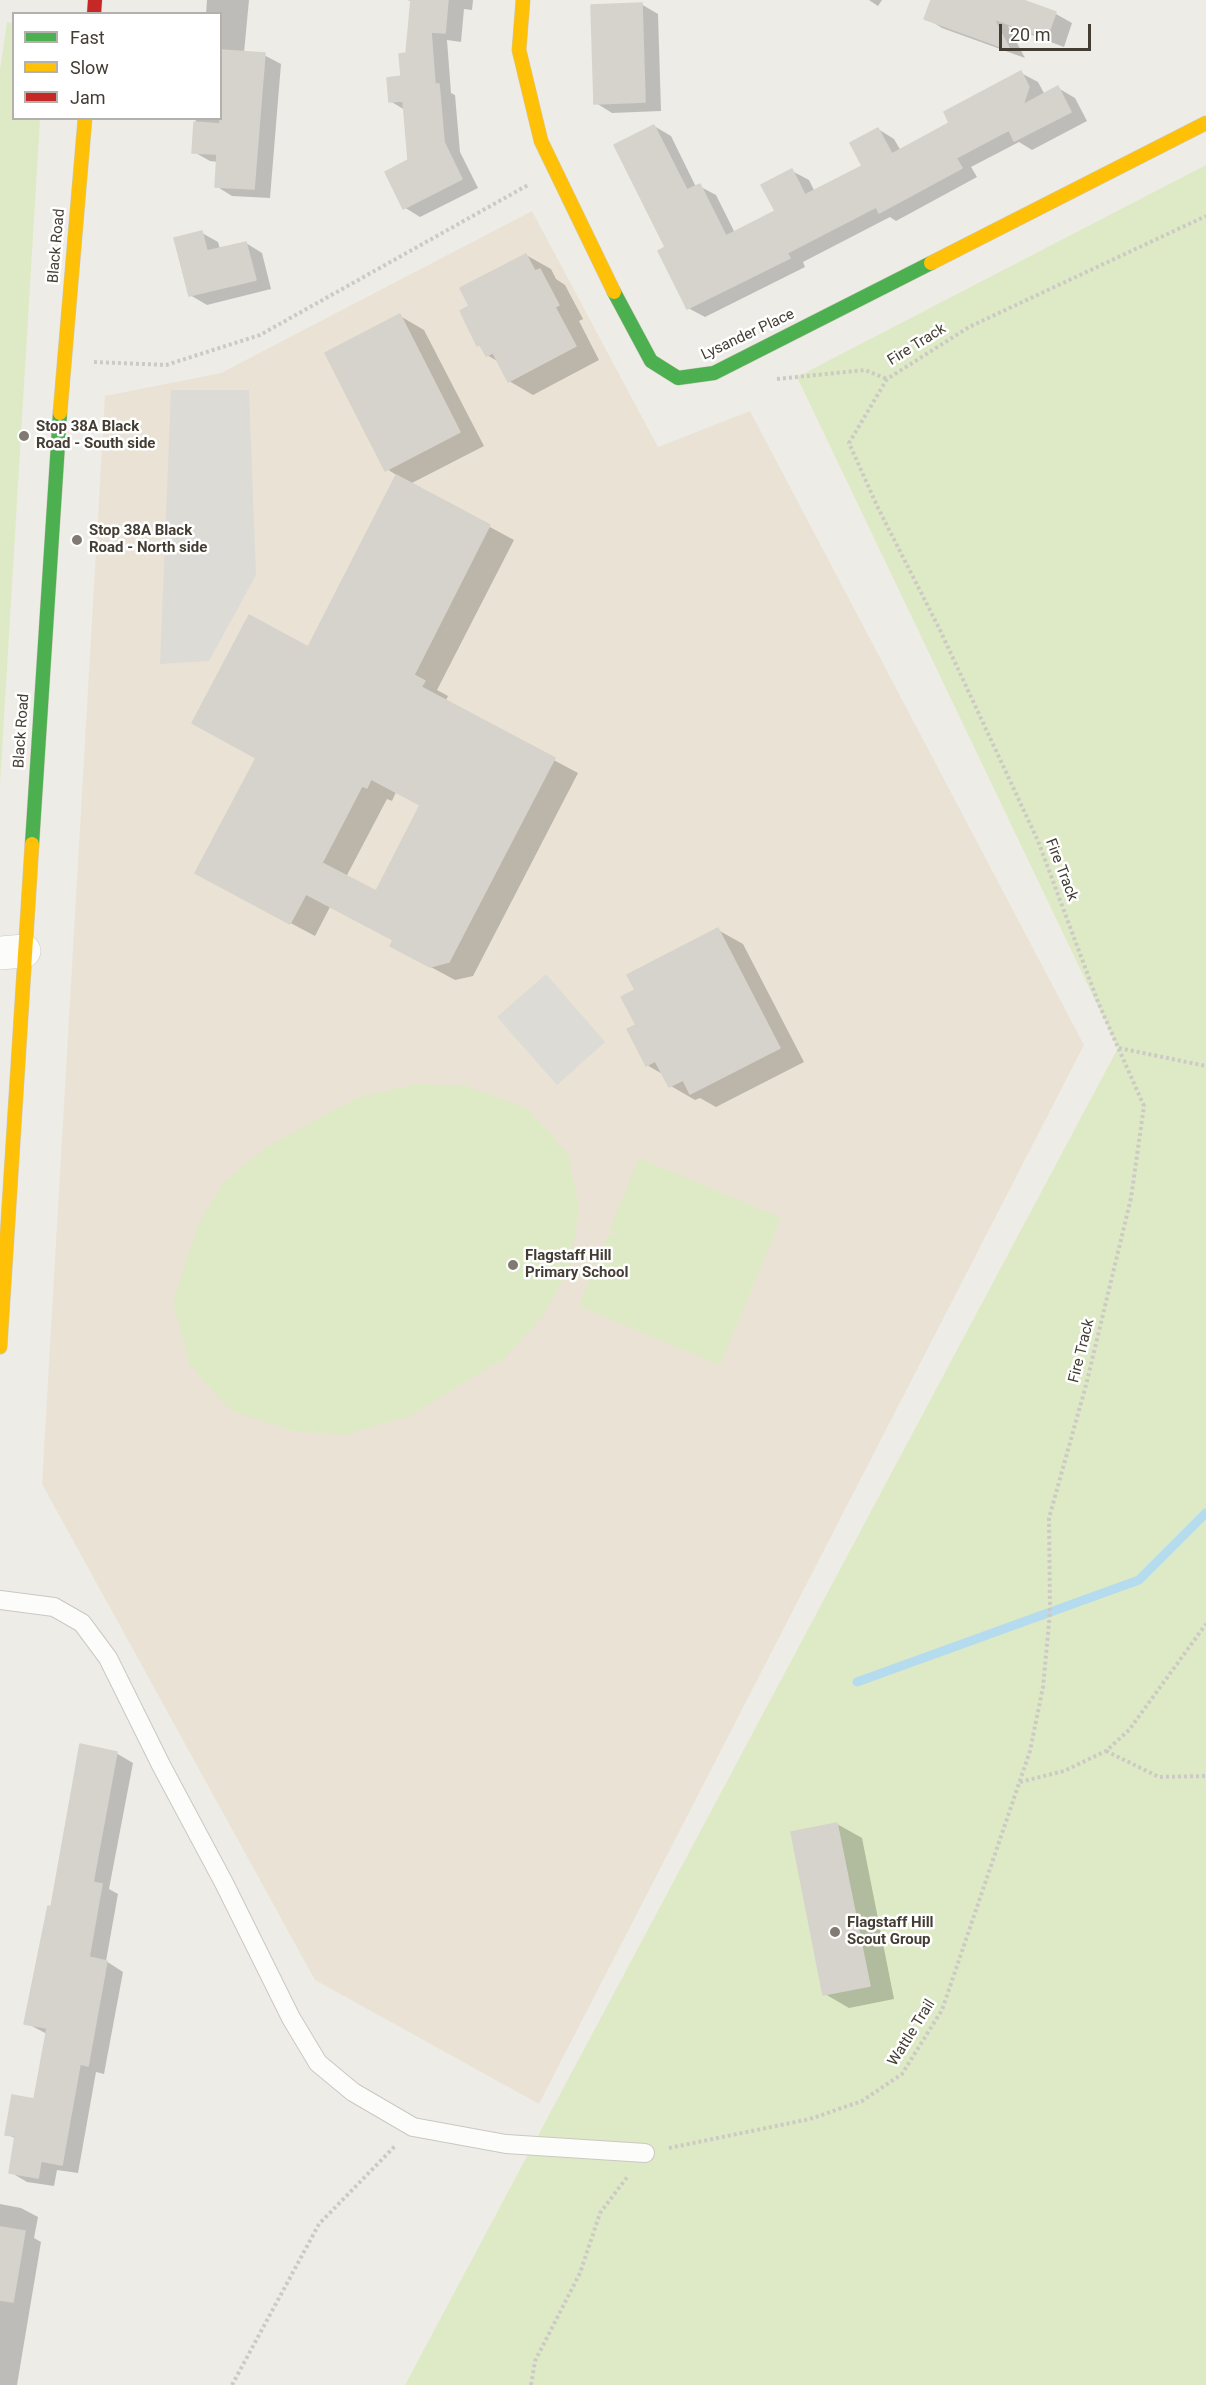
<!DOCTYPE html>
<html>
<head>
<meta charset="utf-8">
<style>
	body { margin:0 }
	#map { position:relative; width:1206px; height:2385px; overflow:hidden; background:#eeece6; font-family:Roboto,sans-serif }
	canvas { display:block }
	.legend { position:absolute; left:12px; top:12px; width:210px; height:108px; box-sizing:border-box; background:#fff; border:2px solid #b4b1ad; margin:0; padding:8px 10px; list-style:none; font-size:18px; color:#443d33 }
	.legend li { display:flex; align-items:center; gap:12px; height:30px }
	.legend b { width:30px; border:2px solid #b4b1ad }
	.scale { position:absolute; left:999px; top:24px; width:92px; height:27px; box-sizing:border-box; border:3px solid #443d33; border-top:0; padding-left:8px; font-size:18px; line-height:21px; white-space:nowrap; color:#443d33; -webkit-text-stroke:4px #fff; paint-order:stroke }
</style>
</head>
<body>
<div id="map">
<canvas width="1206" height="2385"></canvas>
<ul class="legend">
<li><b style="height:8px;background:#4caf50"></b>Fast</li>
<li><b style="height:8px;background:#ffc107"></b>Slow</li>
<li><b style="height:8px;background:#c62828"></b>Jam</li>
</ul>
<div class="scale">20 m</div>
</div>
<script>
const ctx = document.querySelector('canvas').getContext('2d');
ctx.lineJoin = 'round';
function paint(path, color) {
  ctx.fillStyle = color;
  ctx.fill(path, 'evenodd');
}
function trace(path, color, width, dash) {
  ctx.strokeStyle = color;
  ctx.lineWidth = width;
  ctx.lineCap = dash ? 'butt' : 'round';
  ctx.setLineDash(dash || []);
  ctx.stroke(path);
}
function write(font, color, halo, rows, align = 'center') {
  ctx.font = font + ' Roboto,sans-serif';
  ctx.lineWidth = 5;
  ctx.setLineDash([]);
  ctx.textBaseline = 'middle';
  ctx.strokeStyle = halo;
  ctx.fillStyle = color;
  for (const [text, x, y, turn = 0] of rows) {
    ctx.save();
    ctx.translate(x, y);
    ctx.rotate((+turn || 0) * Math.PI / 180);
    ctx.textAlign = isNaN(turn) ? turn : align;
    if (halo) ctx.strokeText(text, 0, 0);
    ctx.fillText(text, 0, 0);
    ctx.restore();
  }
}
paint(new Path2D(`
	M532,211L658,447L750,411L1084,1045L539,2104L315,1980L42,1484L105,396L221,373Z`), '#eae3d5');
paint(new Path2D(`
	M7,22L13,23L14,118L40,119L0,784V70Z
	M1206,165V2385H405L1118,1048L797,377Z
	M416,1084L467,1086L527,1109L568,1153L579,1207L571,1266L544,1314L505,1358L408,1417L343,1435L294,1431L231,1411L190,1365L173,1302L198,1225L223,1183L265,1148L356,1098Z
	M639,1158L781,1218L720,1365L579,1306L609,1233L619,1237V1235L609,1231Z`), '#deeac5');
paint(new Path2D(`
	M171,390H249L256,575L209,661L160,664Z
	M546,974L605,1042L557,1085L497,1017Z`), '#dddbd6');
paint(new Path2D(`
	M207,0H249L244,53L264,55L281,64L270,198L232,196L216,186L218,162L210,161L194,152L196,118H220V14H206Z
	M407,0H473L472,10L464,9L461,42L447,40L451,93L455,95L460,152L478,188L420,217L404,207L409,161L405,110L390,101L403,78L408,54L412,1Z
	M869,0H882L878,6Z
	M932,0H1018L1056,14L1072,23L1064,47L1008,26L1025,58L942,28L926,18Z
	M641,4L658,14L661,111L612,113L596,103Z
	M1021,73L1038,82L1045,95L1058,88L1075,98L1087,121L1032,150L1019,142L971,167L977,177L896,221L890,217L803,262L805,267L705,317L688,308L667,248L654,126L671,136L696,187L699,186L716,195L735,233L777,212L792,171L809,180L815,192L865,166L878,129L894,139L901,151L951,123Z
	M202,233L218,242L220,249L246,243L262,253L271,289L207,305L190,295Z
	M526,255L551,269L556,279L565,285L583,319L579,321L599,360L533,395L509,381L499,362L487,355L479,345L471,306Z
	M400,316L424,330L484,446L410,484L514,540L437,690L448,696L445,702L578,773L473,976L455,980L416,959L395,941L330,907L315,936L221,886L257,758L309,649L398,476L387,469ZM396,792L422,806L376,893L346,877L387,799L392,801Z
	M718,930L743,944L804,1062L716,1107L700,1098L695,1100L671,1086L664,1075L647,1065L638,1025Z
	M116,1753L133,1763L109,1889L118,1894L106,1961L123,1972L104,2074L96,2072L78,2173L57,2170L54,2186L27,2182L10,2172L16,2139L7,2134L35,2101L47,2034L26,2023L52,1908Z
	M837,1824L862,1838L894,1999L849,2008L825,1994Z
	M0,2204L21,2208L38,2217L34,2238L41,2242L17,2385H0Z`), '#0003');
trace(new Path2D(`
	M857,1682L1139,1580L1206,1513`), '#b5dbee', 9);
const building = new Path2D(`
	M411,0H448L445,33L431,32L435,84H439L444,142L462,179L403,209L385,172L408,160L403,101L389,102L387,78L401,76L399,54L406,53Z
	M931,0H1023L1056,12L1047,38L994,19L1010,50L924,19Z
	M642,3L645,102L594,104L591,5Z
	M220,50L265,53L254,189L215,187L217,154L192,153L194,122L220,124Z
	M1021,71L1029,87L1023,105L1058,86L1071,112L1014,141L1009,130L956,158L962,168L879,213L876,207L787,253L790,258L687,309L658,251L665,247L614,145L654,125L687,190L700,184L726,236L775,211L761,185L792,169L805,195L862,166L850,143L878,128L892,154L949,123L944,112Z
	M202,231L207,251L246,242L256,280L189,296L174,238Z
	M526,254L535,271L540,269L559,305L555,307L576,346L508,382L493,353L486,356L480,345L477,346L460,311L469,306L460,288Z
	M400,314L460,432L385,471L325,353Z
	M396,475L490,525L414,675L425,681L421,687L555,758L449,962L430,967L390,946L393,940L306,894L290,924L195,873L256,758L192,723L249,615L308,647ZM371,779L420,805L376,891L322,863L362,786L367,788Z
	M718,928L780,1048L690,1094L683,1080L669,1087L655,1061L646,1066L627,1029L636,1025L621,997L635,990L627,975Z
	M80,1744L117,1752L93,1882L102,1884L89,1957L107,1961L88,2066L80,2064L62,2165L41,2161L38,2178L9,2173L15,2136L5,2135L12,2095L34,2099L47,2028L24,2024L48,1906L51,1907Z
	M837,1823L870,1986L823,1995L791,1832Z
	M0,2227L25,2231L13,2302L0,2300Z`);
paint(building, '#d6d3cd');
trace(building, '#d6d3cc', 1.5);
const lane = new Path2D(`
	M0,1600L54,1607L82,1623L108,1658L161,1765L224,1883L291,2018L318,2063L353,2092L413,2127L506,2144L645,2153`);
const street = new Path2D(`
	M0,953L24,951`);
const fast = new Path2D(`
	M614,292L651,361L678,378L714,373L931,263
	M32,844L60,413`);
const slow = new Path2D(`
	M523,0L519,50L541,141L614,292
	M931,263L1206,123
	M60,413L85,118
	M0,1347L32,844`);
const jam = new Path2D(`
	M94,14L95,0`);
trace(lane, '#cbc8c2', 20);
trace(street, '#cbc8c2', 34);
trace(fast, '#cec9bd', 15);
trace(slow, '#cec9bd', 15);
trace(jam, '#cec9bd', 15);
trace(new Path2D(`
	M94,362L166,365L260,335L528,185
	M777,379L865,370L887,379
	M1119,1048L1206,1066
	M1106,1751L1159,1777L1206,1776
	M1020,1782L1064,1771L1106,1751L1129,1730L1206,1624
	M669,2148L810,2119L862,2101L902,2074L942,2010L1030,1751L1043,1687L1050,1612L1049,1518L1086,1385L1131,1198L1144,1106L1098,1002L1038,841L939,628L878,508L849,443L887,379L969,327L1206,216
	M232,2385L319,2224L396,2145
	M531,2385L535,2361L580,2273L600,2213L628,2176`), '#cdcac6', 4, [3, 3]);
trace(lane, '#fcfcfb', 18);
trace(street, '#fcfcfb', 33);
trace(fast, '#4caf50', 14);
trace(slow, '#ffc107', 14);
trace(jam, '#c62828', 14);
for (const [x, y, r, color] of [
	[24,436,6,"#807a72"],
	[77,540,6,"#807a72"],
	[513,1265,6,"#807a72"],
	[835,1932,6,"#807a72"]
]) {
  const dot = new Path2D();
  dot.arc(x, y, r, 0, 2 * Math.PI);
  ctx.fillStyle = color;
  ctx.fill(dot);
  trace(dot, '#fff', 2);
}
write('15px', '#443d33', '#fff', [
	["Black Road",57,246,-85],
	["Lysander Place",748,335,-25],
	["Fire Track",917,345,-32],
	["Black Road",22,731,-86],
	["Fire Track",1061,870,69],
	["Fire Track",1082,1351,-76],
	["Wattle Trail",912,2033,-58]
]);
write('bold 15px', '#443d33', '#fff', [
	["Stop 38A Black",36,427],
	["Road - South side",36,444],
	["Stop 38A Black",89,531],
	["Road - North side",89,548],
	["Flagstaff Hill",525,1256],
	["Primary School",525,1273],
	["Flagstaff Hill",847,1923],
	["Scout Group",847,1940]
], 'left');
</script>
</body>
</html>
